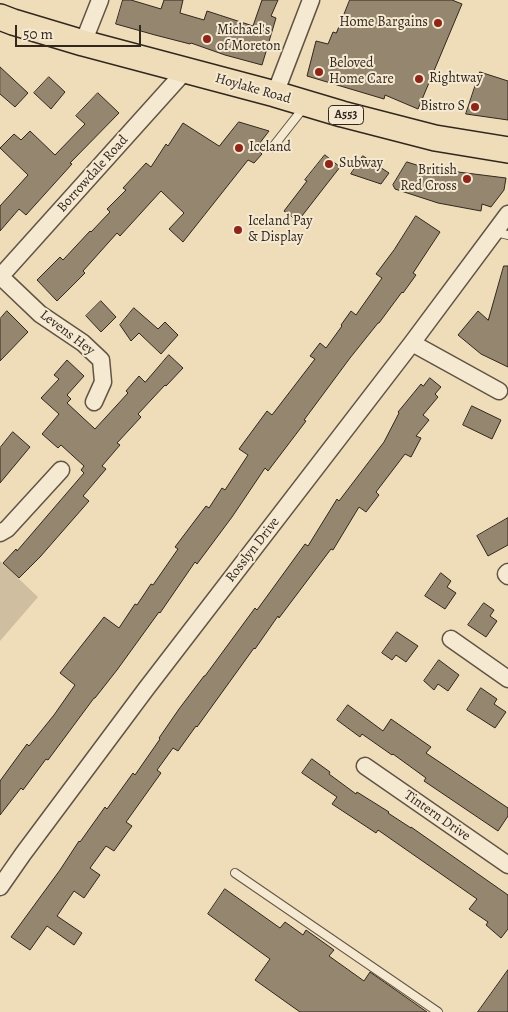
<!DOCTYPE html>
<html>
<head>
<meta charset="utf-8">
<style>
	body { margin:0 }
	#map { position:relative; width:508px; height:1012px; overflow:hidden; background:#efddba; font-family:Alegreya,serif }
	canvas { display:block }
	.scale { position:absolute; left:15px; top:25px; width:126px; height:22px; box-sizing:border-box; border:2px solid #32271d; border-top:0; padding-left:6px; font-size:15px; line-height:18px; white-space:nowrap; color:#32271d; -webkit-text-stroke:4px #f5e9d2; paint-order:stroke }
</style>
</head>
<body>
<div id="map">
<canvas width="508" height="1012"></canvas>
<div class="scale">50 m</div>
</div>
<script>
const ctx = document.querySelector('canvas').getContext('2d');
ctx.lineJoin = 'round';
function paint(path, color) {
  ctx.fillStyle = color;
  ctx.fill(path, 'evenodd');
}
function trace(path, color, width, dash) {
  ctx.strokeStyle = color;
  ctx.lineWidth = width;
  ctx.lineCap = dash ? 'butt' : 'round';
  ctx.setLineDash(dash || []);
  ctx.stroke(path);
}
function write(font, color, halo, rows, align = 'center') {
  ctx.font = font + ' Alegreya,serif';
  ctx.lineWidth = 4;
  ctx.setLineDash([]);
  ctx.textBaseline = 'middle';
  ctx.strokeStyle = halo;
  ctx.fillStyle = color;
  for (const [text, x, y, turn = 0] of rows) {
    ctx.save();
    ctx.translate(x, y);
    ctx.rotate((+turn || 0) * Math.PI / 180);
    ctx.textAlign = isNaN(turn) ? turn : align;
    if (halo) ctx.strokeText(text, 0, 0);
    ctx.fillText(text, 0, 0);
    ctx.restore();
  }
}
paint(new Path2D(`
	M0,561L38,597L0,641Z`), '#cfbe9f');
const building = new Path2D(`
	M123,0H131L161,9L164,0H183L180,13L204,20L207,11L253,26L262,0H278L271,16L276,18L262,65L225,55L191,43L190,44L155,35L116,24Z
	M350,0H452L462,4L418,109L385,95L384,99L307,76L316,41L328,44L333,32L336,33Z
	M0,67L28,93L15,107L0,94Z
	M480,72L508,81V120L466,114Z
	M49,77L65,92L51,109L34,93Z
	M98,93L119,113L70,163L72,164L26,215L19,209L0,231V206L28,175L0,148L14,134L21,140L30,131L55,155L85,124L76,116Z
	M239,122L269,131L256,148L262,154L254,163L248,160L183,242L169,229L184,213L161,191L120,236L117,233L83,271L85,273L57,301L37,280L60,257L63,260L90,231L91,232L110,212L107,209L126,190L123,188L146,163L151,167L166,144L168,146L183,123L219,146Z
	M325,155L340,167L298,221L284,211L307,181L305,180Z
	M363,156L389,173L381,184L351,174Z
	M407,162L426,168L506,178L504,190L491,207L482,204L481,211L438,203L395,189L393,185Z
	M416,216L440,232L413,273L416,275L403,293L402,292L379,323H378L350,358L304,420L306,421L268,471L265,468L232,517L197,564L195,562L160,613L159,612L117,670L95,698H94L48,760L46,759L23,790L21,788L0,815V781L27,744L29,746L54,715L75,685L60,673L104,617L119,628L135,604L137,605L151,584L153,585L178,549L175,547L206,506L209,508L222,488L225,490L248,455L239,449L267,411L272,415L315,359L310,356L320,343L326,348L342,326L341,325L351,311L356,315L382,278L376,274L394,250Z
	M504,266H508V367L481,354L458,335L478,311L488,320Z
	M101,301L116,317L101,332L86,316Z
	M134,308L158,329L165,322L178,335L161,354L139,333L131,341L120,325Z
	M7,311L28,332L0,361V319Z
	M169,355L183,368L166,386L165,385L138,414L141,417L117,443L120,445L102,466L106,469L83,496L89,501L40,557L19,578L3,563L16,549L17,551L84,473L81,470L84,466L61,445L58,448L42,434L59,414L41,398L59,379L54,375L67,360L84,376L67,395L71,399L67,403L95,429L128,393L126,391L139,376L145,382Z
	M430,378L441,387L435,394L438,397L423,415L429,420L416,436L421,438L411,457L405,454L376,492L379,495L366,512L359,507L333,550L331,549L279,618L278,616L255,649L254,648L223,691L197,727L196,726L178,751L173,748L157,770L161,773L126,822L132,826L114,851L106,846L90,868L100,875L84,898L74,891L57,916L82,933L74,945L47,926L30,950L11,937L60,870L79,841L80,842L105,807L107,809L133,773L135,775L160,739L159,738L179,709L204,676H205L255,608L257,610L305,544L308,546L337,499L339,501L384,442L399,413L398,412L421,384L423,386Z
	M472,406L501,420L492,439L463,425Z
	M13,432L30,447L0,483V448Z
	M508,518V545L488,556L477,536Z
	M441,573L451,581L447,587L456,593L445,609L425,596Z
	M484,603L494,610L490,616L497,621L486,637L468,625Z
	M397,632L418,646L406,662L396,655L392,660L382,653Z
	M439,660L459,675L448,691L438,684L434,690L424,681Z
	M481,688L497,699L494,704L506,712L495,728L467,710Z
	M348,705L383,731L391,719L431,747L426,753L508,808V816L498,831L424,781L426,778L393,754L392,755L362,734L360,737L337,720Z
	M312,759L330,772L329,774L356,794L357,792L389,812L388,813L411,828V827L508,895V929L501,938L486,925L488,922L469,909L477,899L378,830L376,833L332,804L337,797L302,773Z
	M225,889L280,928L285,922L303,935L306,930L334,950L329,956L364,981L370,972L427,1012H300L255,980L270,959L208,914Z
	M508,970V1012H478Z`);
paint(building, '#94866f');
trace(building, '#32271d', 1);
const lane = new Path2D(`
	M272,148L305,106
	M496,232L508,235
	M235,873L438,1012`);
const street = new Path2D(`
	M83,43L100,0
	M275,94L311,0
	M0,276L40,314L83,343L101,360L103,382L94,402
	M0,277L186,70
	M412,343L499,391
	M0,533L7,529L61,470
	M508,572L506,574L508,576
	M451,639L508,679
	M365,766L508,865
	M0,887L23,854L146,689L412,343L508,214`);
const primary = new Path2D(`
	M0,17L13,22L83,43L275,94L342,114L435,138L508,150`);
trace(lane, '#615444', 10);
trace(street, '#615444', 19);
trace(primary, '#32271d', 28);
trace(lane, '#f5e9d2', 8);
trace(street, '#f5e9d2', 16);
trace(primary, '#efddba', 25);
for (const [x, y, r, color] of [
	[438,23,5,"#8f2418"],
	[207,39,5,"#8f2418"],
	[319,72,5,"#8f2418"],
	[419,79,5,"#8f2418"],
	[475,107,5,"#8f2418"],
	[239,148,5,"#8f2418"],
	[329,164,5,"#8f2418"],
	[467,179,5,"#8f2418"],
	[238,230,5,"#8f2418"]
]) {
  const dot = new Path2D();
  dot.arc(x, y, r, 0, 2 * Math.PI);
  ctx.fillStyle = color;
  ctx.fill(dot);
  trace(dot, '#f5e9d2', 2);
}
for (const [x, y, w] of [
	[346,115,35]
]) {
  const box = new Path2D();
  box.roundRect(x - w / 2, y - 9.5, w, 19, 4);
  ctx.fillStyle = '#f5e9d2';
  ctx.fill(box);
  trace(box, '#32271d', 1);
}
write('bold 12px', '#32271d', null, [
	["A553",346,115]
]);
write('14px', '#32271d', '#f5e9d2', [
	["Home Bargains",428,23,"right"],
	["Michael's",217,31],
	["of Moreton",217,47],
	["Beloved",329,64],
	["Home Care",329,80],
	["Rightway",429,79],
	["Bistro S",465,107,"right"],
	["Iceland",249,148],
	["Subway",339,164],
	["British",457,171,"right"],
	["Red Cross",457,187,"right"],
	["Iceland Pay",248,222],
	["& Display",248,238]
], 'left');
write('14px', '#32271d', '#f5e9d2', [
	["Hoylake Road",253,89,16],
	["Borrowdale Road",93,174,-48],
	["Levens Hey",67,333,37],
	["Rosslyn Drive",253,550,-52],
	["Tintern Drive",437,816,35]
]);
</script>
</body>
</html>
